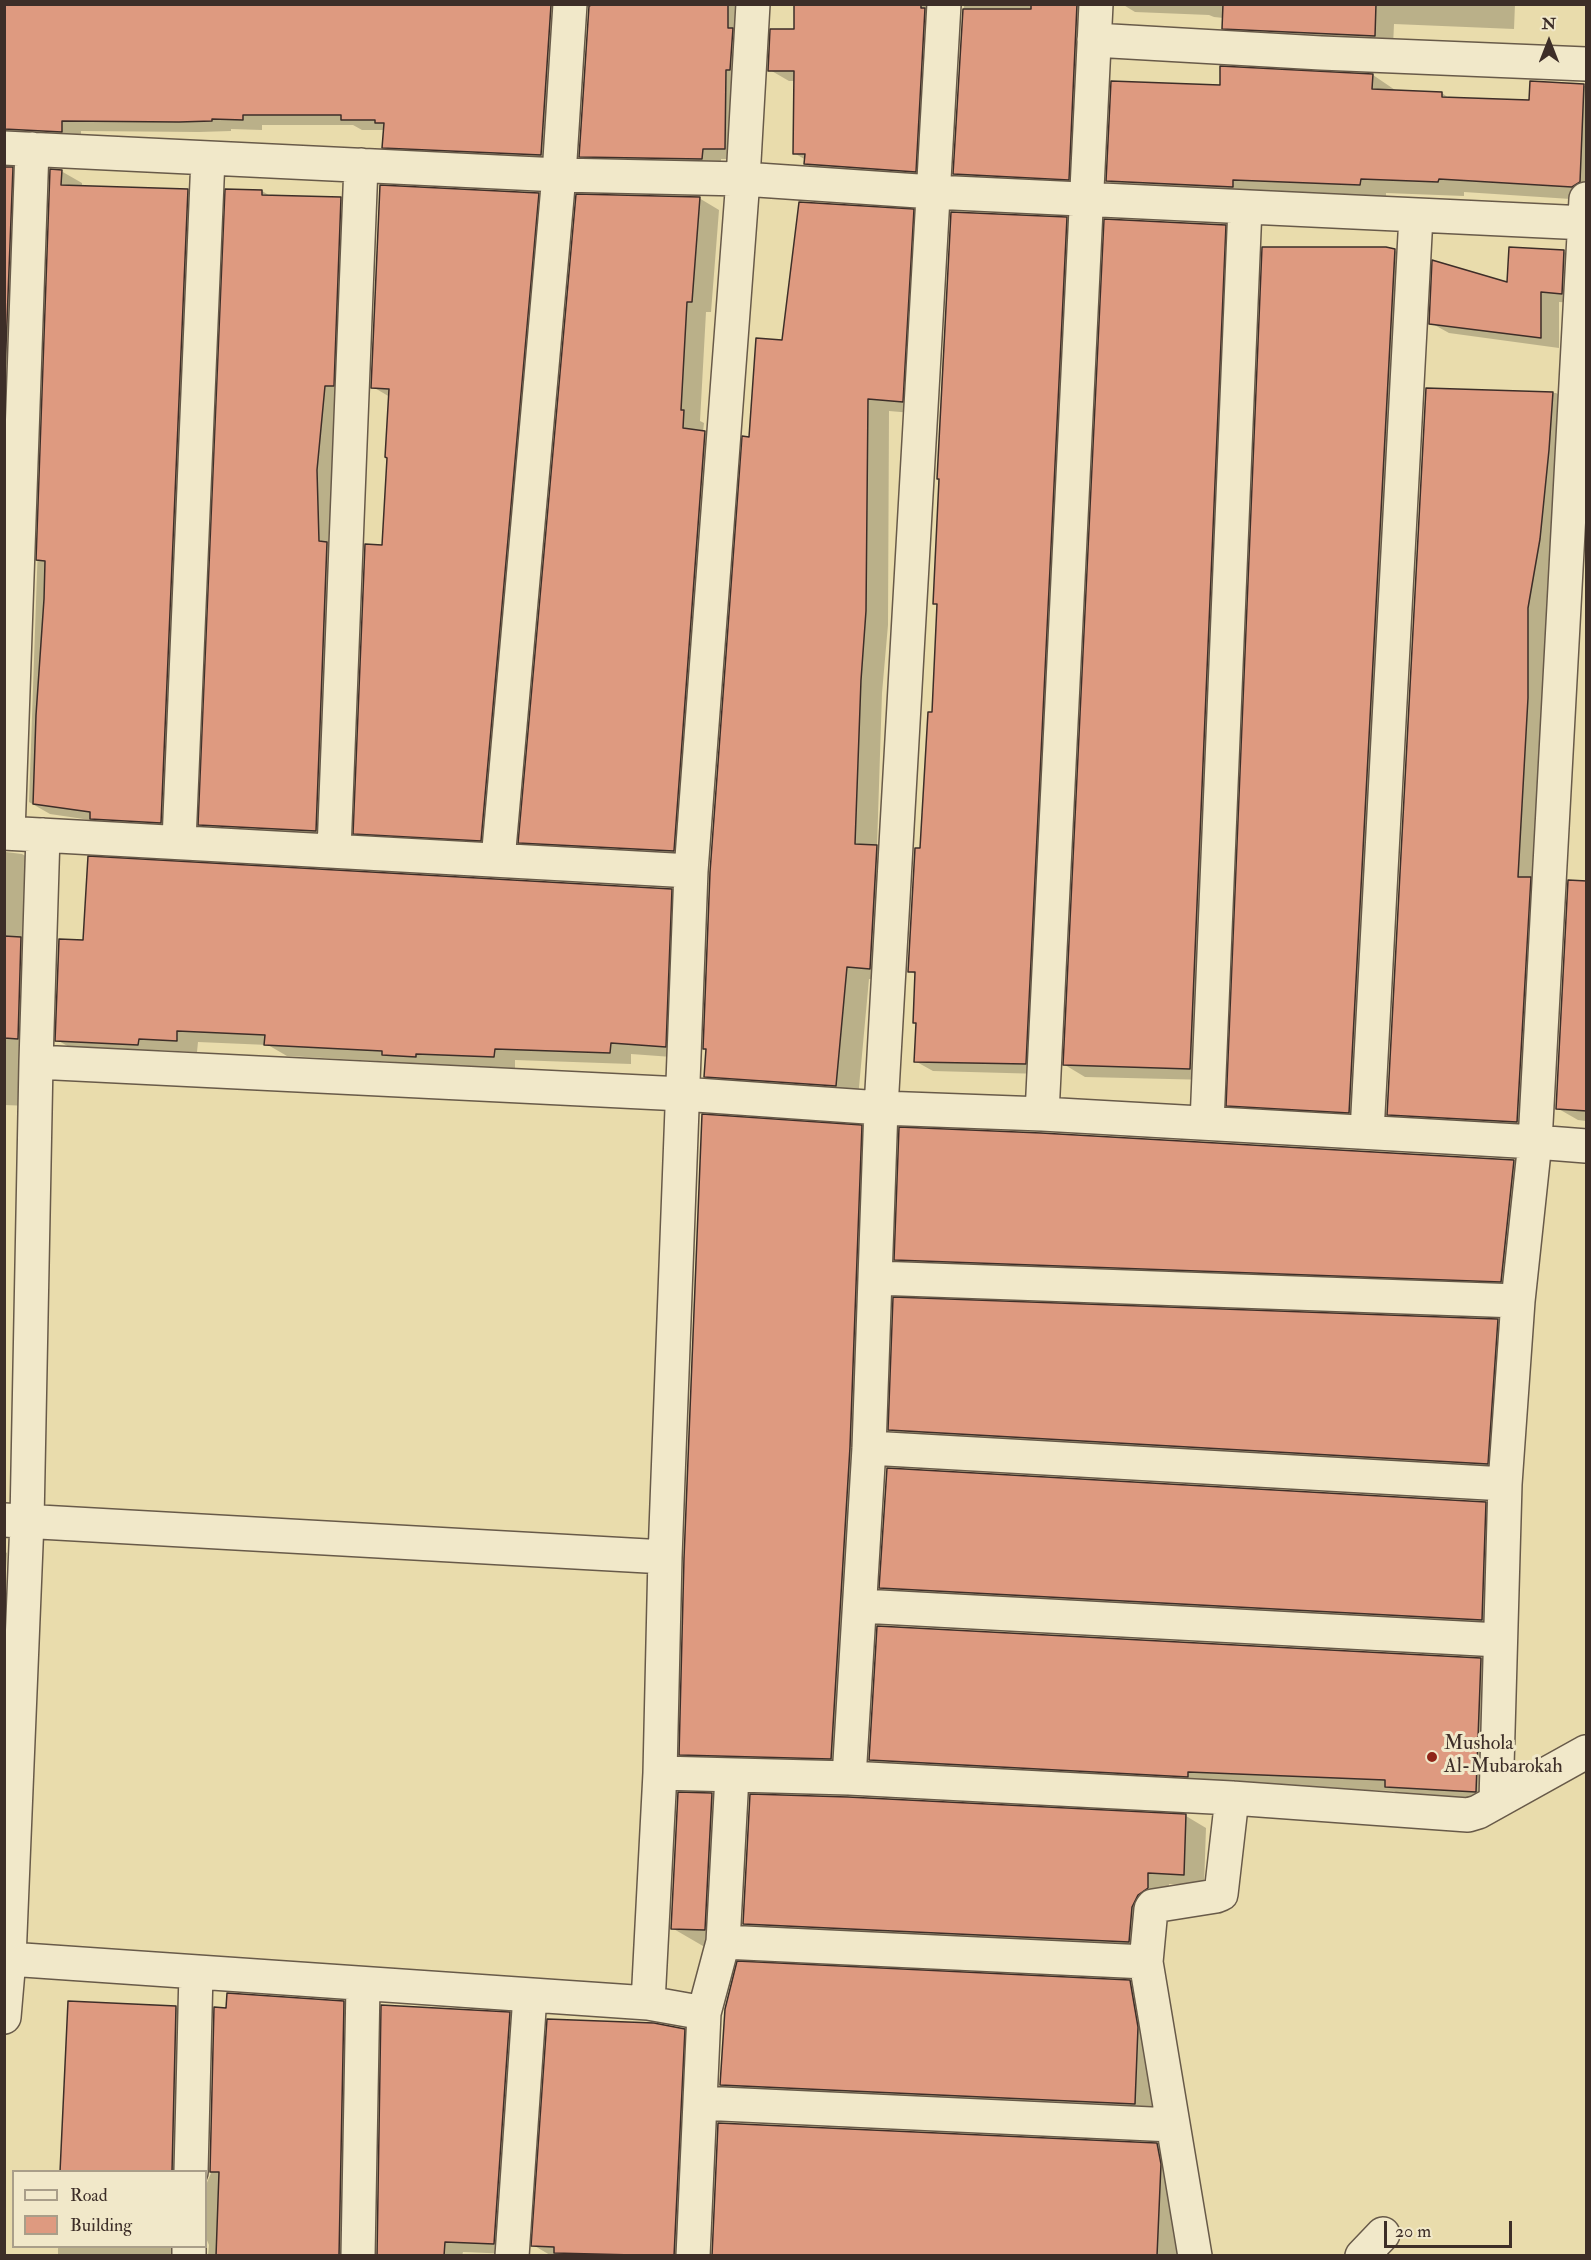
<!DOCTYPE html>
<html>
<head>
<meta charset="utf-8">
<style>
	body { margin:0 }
	#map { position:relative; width:1591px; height:2260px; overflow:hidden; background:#e9dcac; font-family:"IM FELL Double Pica",serif }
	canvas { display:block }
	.frame { position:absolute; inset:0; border:6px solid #3d2e28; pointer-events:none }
	.legend { position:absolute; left:12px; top:2170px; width:195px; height:78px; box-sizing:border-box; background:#f1e8c9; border:2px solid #a99e89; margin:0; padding:8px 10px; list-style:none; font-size:18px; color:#3d2e28 }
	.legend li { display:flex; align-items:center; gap:12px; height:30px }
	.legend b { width:30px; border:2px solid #a99e89 }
	.north { position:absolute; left:1519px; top:12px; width:60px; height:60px; -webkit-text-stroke:4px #f1e8c9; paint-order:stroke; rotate:0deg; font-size:16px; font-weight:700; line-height:24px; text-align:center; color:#3d2e28 }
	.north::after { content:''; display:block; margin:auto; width:21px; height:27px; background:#3d2e28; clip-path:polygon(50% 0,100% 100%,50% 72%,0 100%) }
	.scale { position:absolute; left:1384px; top:2221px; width:128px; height:27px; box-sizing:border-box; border:3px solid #3d2e28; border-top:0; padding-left:8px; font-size:18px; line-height:21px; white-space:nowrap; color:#3d2e28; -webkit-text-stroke:4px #f1e8c9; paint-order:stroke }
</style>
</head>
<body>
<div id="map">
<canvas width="1591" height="2260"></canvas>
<div class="frame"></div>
<ul class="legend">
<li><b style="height:8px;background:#f1e8c9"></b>Road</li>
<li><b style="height:16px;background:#de9a80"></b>Building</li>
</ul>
<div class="north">N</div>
<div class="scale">20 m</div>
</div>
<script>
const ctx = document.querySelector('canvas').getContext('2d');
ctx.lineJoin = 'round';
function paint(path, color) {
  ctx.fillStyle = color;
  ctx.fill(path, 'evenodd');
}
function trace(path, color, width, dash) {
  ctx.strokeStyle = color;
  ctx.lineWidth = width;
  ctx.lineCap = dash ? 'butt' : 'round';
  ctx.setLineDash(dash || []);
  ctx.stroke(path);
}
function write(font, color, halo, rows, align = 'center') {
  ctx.font = font + ' "IM FELL Double Pica",serif';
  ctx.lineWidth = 6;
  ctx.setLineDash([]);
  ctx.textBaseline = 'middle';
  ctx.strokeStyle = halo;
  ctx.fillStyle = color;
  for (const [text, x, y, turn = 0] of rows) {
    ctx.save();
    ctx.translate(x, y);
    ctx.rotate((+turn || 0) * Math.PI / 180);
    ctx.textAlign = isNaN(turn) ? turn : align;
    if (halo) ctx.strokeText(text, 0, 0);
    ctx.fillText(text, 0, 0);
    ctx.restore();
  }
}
paint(new Path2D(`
	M4,4H573L560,165L403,158L384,147L385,130H362L353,125H262V130L231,129V131L199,132L81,131V142L4,156Z
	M590,4H747L744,159H721V169L599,167L581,156Z
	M794,4H947L934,182L825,175L806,164V160L794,153L795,81H789L770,70L794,31Z
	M964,4H1099L1087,190L974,184L955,173Z
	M1122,4H1515L1514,29L1394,24L1393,47L1243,39L1224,28V18L1214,17L1209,15L1135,12Z
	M1373,75L1398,92L1442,93L1450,99L1530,101L1531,83L1586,86V200L1464,192V196L1386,193V199L1133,195L1108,181L1221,87Z
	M4,161L6,167L12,169L31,180L4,842Z
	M51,171H61L82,183V187L188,191L208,202L181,834L112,830L97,821L50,814L29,802Z
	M262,191L272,197L341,199L361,211L336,842L221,836L200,824Z
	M538,194L557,205L500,851L374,844L355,833L384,547L390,397L373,387Z
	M699,198L719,210L711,312H706L700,421L704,423L703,432L724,444L693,862L540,853L520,842Z
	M913,211L935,224L924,414L889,411L888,625L882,693L877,847L899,860L892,981L869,979L858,1098L728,1089L706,1076L751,439L783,341Z
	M1066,219L1084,229L1043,1074L933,1071L915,1061L918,1024L917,975L909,971L934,714L939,605L934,603Z
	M1225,226L1246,238L1211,1080L1085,1077L1065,1065Z
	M1511,248L1564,252L1582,262L1580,303L1559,302V348L1449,333L1431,323L1508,284Z
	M1395,251L1416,263L1370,1124L1249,1117L1228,1105Z
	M1427,390L1556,393L1577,405L1538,1133L1409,1126L1388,1114Z
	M4,847L6,852L22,854L41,865L30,1106L4,1105Z
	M1586,875V1121L1578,1120L1557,1108Z
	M671,890L692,902L686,1058L631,1054V1064L515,1060V1068L404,1066L396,1062L287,1056L268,1045L198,1042L197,1052L159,1050V1056L78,1052L57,1040L84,942Z
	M861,1127L882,1139L852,1770L701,1766L681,1754Z
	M1514,1161L1534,1173L1522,1293L917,1271L896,1259Z
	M1497,1321L1518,1332L1508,1475L911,1441L890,1429Z
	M1485,1503L1506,1515L1503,1631L902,1599L881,1587Z
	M4,1551L7,1553L4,1605Z
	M1481,1659L1503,1672L1498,1804L1408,1799L1394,1791L892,1772L870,1759Z
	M712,1795L743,1812L735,1947L703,1946L672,1928Z
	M1186,1816L1206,1828L1204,1886L1169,1884L1168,1900L1149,1953L765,1935L744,1923Z
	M1130,1982L1150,1994L1155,2115L742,2096L721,2084L724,2028Z
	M344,2002L362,2013L357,2256H208L209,2245L206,2238V2185L211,2173L215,2009Z
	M176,2007L194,2018L190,2172H62Z
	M510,2014L528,2024L512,2254L463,2252L462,2256H378Z
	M684,2030L701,2040L692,2256L550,2255L533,2245Z
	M1157,2145L1178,2157L1181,2177L1177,2256H713Z
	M58,2246H191L188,2256H58Z`), '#0003');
const building = new Path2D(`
	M4,4L551,5L541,155L382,148L384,123H375V120H341V115H243V120L212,119V121L179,122L62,121V132L4,129Z
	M594,4H728V28H733L730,70H726L725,149H703L702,159L579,157L589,6Z
	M794,4H921V8H925L916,172L804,164L805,154H793L794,71H768L770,29H794Z
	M1031,4H1077L1069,180L953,174L963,9H1031Z
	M1223,4H1376L1375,36L1222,29Z
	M1220,66L1373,74L1372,89L1442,92V97L1529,100L1530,81L1584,84L1580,182L1572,187L1439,179L1438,182L1361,179L1360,185L1233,180V187L1106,181L1111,81L1220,85Z
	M4,167H13L4,398Z
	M50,169L62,170L61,185L188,189L161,823L90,819V812L33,804L36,715L44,599L45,561L36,560Z
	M380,185L539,193L481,841L353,834L365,544L382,545L387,458L385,457L389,389L371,388Z
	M225,189L262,190V195L341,197L334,386H325L317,470L319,541L327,542L316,831L198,825Z
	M576,194L700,197L692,302H687L681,410H684L683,428L705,431L674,851L518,843Z
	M799,202L914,209L903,402L868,399L866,611L861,680L855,844L877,845L870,969L847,967L836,1086L704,1077L706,1049H703L710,872L742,436L749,437L756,338L782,340Z
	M951,212L1067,217L1026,1064L914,1062L916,1023H913L915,972H908L915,848H920L928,712H932L937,604H933L939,479H937Z
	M1104,219L1226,225L1190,1069L1063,1065Z
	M1262,247H1386L1395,249L1349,1113L1226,1106Z
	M1509,247L1564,250L1562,294L1541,292V338L1429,324L1432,260L1507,282Z
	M1426,388L1553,392L1549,450L1540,539L1528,608V698L1518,877H1531L1517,1122L1387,1115Z
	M88,856L672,889L666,1047L611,1043L610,1053L495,1049L494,1057L416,1054V1057L382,1055V1051L264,1045L265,1035L177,1031V1041L139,1039L138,1045L55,1041L59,939L83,940Z
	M1568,880L1587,881V1111L1556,1109Z
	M4,936L21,937L18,1039L4,1038Z
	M702,1114L862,1125L850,1447L831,1759L679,1755L684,1558Z
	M899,1127L1041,1133L1514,1160L1501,1282L894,1260Z
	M893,1297L1498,1319L1488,1464L888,1430Z
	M887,1468L1486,1502L1482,1620L879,1588Z
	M877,1626L1481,1658L1476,1792L1385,1787V1780L1188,1772V1777L869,1760Z
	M678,1792L712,1793L705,1930L671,1929Z
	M750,1794L848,1797L1186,1814L1184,1875L1148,1873V1888L1138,1895L1132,1907L1129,1942L743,1924Z
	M737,1961L1130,1980L1138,2027L1135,2104L720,2085L725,2009Z
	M227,1993L344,2001L339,2256H216L219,2172H210L214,2007L226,2008Z
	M68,2001L176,2006L172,2172H60Z
	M381,2005L510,2012L494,2244L445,2242L444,2256H377Z
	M547,2019L654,2023L685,2029L674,2256L554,2253V2247L531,2246Z
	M718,2123L1157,2143L1161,2164L1157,2256H712Z`);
paint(building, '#de9a80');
trace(building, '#3d2e28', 1.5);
const minor = new Path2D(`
	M1094,40L1321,53L1586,64
	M4,148L559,175L743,179L933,192L1586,223
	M4,833L691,871
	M8,833L32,149
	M179,841L208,158
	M334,850L361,165
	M498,860L559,175L570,4
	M36,1062L682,1094L881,1108L1042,1114L1535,1142L1586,1146
	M1042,1114L1096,4
	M1207,1123L1245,207
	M1367,1132L1416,216
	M875,1278L1518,1301
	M869,1448L1505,1484
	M4,1520L665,1557
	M861,1606L1499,1640
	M660,1773L849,1778L1232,1798L1468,1815L1478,1812L1586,1752
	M849,1778L869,1448L881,1108L944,4
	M1496,1801L1505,1484L1518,1301L1535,1142L1586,199
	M723,1942L1146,1962L1151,1909L1153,1906L1216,1896L1221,1894L1232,1798
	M9,1959L648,2003L704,2013
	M1146,1962L1195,2256
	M648,2003L660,1773L665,1557L691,871L743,179L753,4
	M4,2017L9,1959L27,1521L36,1062L43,835
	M700,2103L1173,2125
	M191,2172L196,1972
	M189,2256V2246
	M358,2256L363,1985
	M512,2256L530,1995
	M693,2256L704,2013L723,1942L732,1776
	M1362,2256L1383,2234`);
trace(minor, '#685a49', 36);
trace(minor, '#f1e8c9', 33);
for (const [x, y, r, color] of [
	[1432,1757,6,"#8f2418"]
]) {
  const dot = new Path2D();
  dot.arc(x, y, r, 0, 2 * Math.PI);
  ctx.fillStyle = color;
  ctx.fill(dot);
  trace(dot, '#f1e8c9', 2);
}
write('20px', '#3d2e28', '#f1e8c9', [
	["Mushola",1444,1745],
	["Al-Mubarokah",1444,1768]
], 'left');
</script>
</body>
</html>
